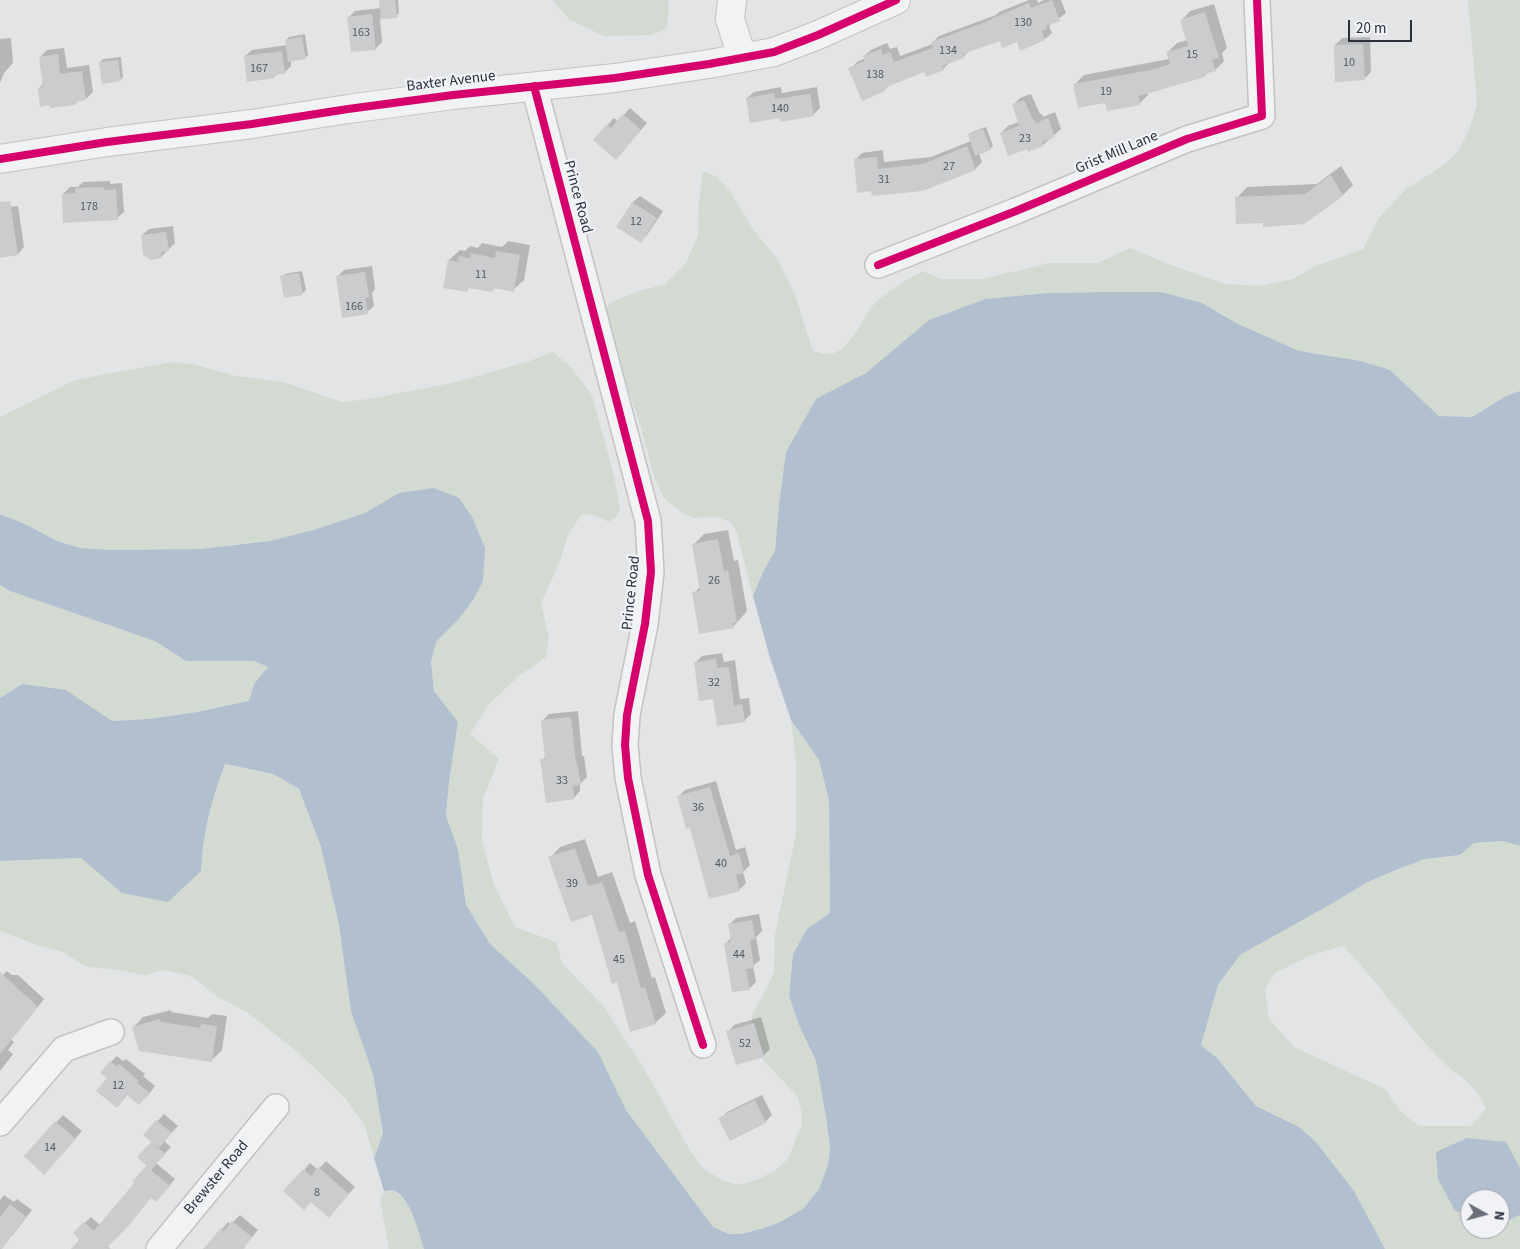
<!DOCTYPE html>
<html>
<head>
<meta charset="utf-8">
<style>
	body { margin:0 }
	#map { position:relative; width:1520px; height:1249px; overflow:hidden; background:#e2e4e6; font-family:"Source Sans 3",sans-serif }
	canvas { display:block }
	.north { position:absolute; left:1460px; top:1189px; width:50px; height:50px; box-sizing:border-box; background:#f0f2f6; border:1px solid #a1a4ac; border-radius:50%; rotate:97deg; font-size:14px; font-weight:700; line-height:20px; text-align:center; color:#2a303e }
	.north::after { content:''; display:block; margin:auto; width:18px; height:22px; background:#6a6f79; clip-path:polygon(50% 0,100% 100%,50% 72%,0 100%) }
	.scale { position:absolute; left:1348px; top:20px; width:64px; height:22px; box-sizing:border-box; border:2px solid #2a303e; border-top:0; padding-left:6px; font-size:15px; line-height:18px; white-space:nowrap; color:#2a303e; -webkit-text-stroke:4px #f0f2f6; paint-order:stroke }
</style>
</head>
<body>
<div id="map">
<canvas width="1520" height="1249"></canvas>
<div class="north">N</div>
<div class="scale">20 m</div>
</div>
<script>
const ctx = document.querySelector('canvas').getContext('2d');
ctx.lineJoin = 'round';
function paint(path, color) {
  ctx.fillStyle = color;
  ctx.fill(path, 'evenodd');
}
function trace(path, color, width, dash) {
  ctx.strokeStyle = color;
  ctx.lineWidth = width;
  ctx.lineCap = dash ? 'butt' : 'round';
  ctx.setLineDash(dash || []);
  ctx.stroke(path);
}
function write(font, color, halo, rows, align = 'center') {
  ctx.font = font + ' "Source Sans 3",sans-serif';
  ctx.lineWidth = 4.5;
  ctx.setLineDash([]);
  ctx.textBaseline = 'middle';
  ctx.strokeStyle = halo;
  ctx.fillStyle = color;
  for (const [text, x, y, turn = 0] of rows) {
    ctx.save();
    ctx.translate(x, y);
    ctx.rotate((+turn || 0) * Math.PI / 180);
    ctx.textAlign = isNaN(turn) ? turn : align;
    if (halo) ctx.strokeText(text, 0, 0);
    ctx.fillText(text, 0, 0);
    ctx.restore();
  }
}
paint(new Path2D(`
	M552,0H668L669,11L666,29L651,35L604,36L570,20Z
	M1468,0H1520V391L1506,396L1472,417L1439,416L1390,370L1299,351L1236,323L1202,303L1107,292L1048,293L985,299L929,320L866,373L850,382L779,505L775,551L763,572L753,596L737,533L731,522L716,517L693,518L681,512L664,498L655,479L640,424L615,350L605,311L609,303L637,292L665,284L686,263L698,235L699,202L703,171L717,177L729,190L753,229L778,260L795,295L813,351C818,352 824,354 828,354C851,354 863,314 877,301C890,289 907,280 922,271L941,279H982L1050,263H1098L1130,248L1171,265L1225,284L1261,286L1293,279L1313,267L1363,249L1379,218L1406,189L1444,165L1459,150L1470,127L1477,104Z
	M553,352L570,366L592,395L614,476L620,508L617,516L609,522L591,514L581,515L568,535L559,564L541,603L549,638L546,657L519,676L489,704L470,734L499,759L483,798L482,841L494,885L515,927L556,942L562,963L604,1007L643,1067L692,1154L705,1170L722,1180L737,1185L756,1180L773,1172L788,1159L801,1126L802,1116L798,1097L752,1048V1014L766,990L774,972L775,934L796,834V764L791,720L819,760L829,800L830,914L807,929L793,954L789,996L799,1025L816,1061L826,1117L830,1147L828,1165L819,1189L803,1209L778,1223L757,1230L741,1234H729L713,1227L626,1110L598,1052L534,984L490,944L466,905L458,849L446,816L449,782L458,722L434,691L431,662L436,642L458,620L399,493L365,513L313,530L270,541L200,549L113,550L80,548L57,541L27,525L0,514V417L75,380L172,362L192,364L236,376L283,382L342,402L369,399L452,383L527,362Z
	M0,585L10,591L155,641L186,661H254L268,667L254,684L249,701L197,712L149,719L112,721L93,709L22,684L0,698Z
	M225,764L273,774L299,789L321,847L373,1074L383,1133L374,1158L365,1126L346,1099L315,1068L289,1045L245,1011L216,996L191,976L162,970L145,975L113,969L87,967L63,952L37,945L0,931V861L81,858L122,893L201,871C203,830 212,803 225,764Z
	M1503,841L1520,846V1249H1385L1354,1191L1316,1142L1276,1116L1256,1106L1217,1058L1201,1045L1218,985L1240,955L1366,883L1425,859L1460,855L1474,843ZM1343,946C1377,980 1403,1021 1437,1056C1456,1076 1474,1081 1486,1108L1471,1126H1419L1401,1112L1385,1089L1294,1047L1269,1019L1265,989L1275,973L1309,956ZM1470,1199H1500V1229H1470Z
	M392,1190C413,1201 417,1228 424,1249H389L380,1200L384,1191Z`), '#d2dad2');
paint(new Path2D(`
	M1107,292H1161L1202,303L1236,323L1299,351L1360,361L1390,370L1439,416L1472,417L1506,396L1520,391V846L1503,841L1474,843L1460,855L1425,859L1396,870L1366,883L1331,904L1240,955L1218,985L1201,1045L1217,1058L1256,1106L1299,1127L1316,1142L1354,1191L1385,1249H424C419,1234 410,1194 392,1190C389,1190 386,1191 384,1191L374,1158L383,1133L373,1074L351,1011L339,925L321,847L299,789L273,774L225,764C211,802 203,831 201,871L168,902L122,893L81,858L0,861V698L22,684L66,690L112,721L149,719L197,712L249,701L254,684L268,667L254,661H186L155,641L10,591L0,585V514L27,525L57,541L80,548L113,550L200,549L270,541L313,530L365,513L399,493L434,488L459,498L472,517L485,548L483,581L473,600L458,620L436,642L431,662L434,691L458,722L449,782L446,816L458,849L466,905L490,944L534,984L598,1052L626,1110L713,1227L729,1234H741L757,1230L778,1223L803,1209L819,1189L828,1165L830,1147L826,1117L816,1061L799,1025L789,996L793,954L807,929L830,913L829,800L819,760L791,720L770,658L753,596L763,572L775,551L779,505L786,452L816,399L866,373L929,320L985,299L1048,293Z
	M1467,1138L1506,1142L1520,1168V1215L1509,1220L1500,1219V1199H1470V1214L1455,1211L1438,1179L1436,1152Z`), '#b2bfcf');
paint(new Path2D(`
	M380,0H398L399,13L396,16L380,18L382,42L375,49L348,18L355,11L381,8Z
	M1029,0H1037L1038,3L1044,0H1061L1066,13L1049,26L1052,33L1045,39H1000L970,50L963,57L950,62L943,69L924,70L890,84L884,90L850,69L857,62L865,58L864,56L871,50L887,43L890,49L897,47L900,56L933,44L932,43L939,36L996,15L999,12Z
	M1214,4L1227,48L1222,53L1224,61L1215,70L1209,72L1204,76L1148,92V95L1139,104L1106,101L1075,84L1084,75L1169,59L1168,52L1177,43L1187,40L1182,20L1190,11Z
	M305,34L308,55L305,58L291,60V66L284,73H278L274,77L245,56L252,50L287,45L286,40L289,37Z
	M1370,37L1371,72L1364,79L1335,45L1342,38Z
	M11,38L13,63L4,73L0,83V39Z
	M64,48L67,68L89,65L93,92L86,99L78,100L75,104L39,88L44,83L40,57L47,50Z
	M121,57L123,77L120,80L100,62L103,59Z
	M781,87L782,93L817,87L820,108L813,115L781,117L747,98L754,92Z
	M1031,94L1040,114H1042L1043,117L1055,112L1061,129L1043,145L1028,147L1001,133L1008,126L1019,122L1013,105L1020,98Z
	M630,108L647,123L622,152L594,140L614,118L618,121Z
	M986,127L993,146L990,149L979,153L982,162L975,169L872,190L855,160L862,153L883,150L884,162L931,157L971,141L969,135L972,132Z
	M1341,166L1353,185L1343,195L1304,223L1264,221L1237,198L1247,187L1317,184Z
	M110,181V184L122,183L124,212L117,218L63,194L70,187H78L83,182Z
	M640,196L663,211L647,235L640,241L618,227L633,202Z
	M18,206L24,247L18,254L0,257V208Z
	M173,226L175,243L161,257L142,235L149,229Z
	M508,241L530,245L524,280L513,290L495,287L492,291L470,287L466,291L449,260L460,250L465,251L470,246L478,248L482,243L502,247Z
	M372,266L375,289L372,293L374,306L367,312L337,277L344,270Z
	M302,271L306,290L303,293L282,277L285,274Z
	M728,530L734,561L738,560L747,611L733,627L694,593L701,586L694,544L704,534Z
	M722,653L724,662L735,660L740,699L749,698L751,714L744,721L714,698L695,663L702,656Z
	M578,711L582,756H584L587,777L580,784V791L574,798L542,760L546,756L543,720L549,714Z
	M716,781L736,850L745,847L750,865L743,872L746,883L739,890L691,826L678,797L685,790Z
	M585,839L598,877L612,872L630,923L635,921L652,978L655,977L666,1013L655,1023L617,981L593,913L550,858L560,847Z
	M759,914L762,931L756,937L760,960L753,966L756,982L749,989L726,943L731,938L729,925L736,918Z
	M7,971L12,975H18L44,999L29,1018L0,1006V978Z
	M171,1010V1012L208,1018L212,1014L227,1016L222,1050L211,1061L133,1028L143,1017Z
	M761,1017L770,1049L763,1056L728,1032L734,1025Z
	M1,1032L14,1042L8,1050L13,1054L0,1071V1034Z
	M117,1056L123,1061L126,1059L145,1074L143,1076L155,1086L146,1098L128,1094L123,1100L109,1078L111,1062Z
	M762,1095L772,1115L765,1122L720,1119L727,1112Z
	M164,1114L178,1126L164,1141L171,1147L156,1163L175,1179L162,1194L151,1197L103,1249H72L81,1240L74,1233L91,1217L100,1225L136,1183L134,1182L148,1165L139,1157L153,1141L145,1135Z
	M63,1115L82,1131L51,1166L25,1156Z
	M326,1161L355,1187L335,1209L304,1170L310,1163L318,1170Z
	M4,1195L14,1202L17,1199L32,1210L13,1235L0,1247V1200Z
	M240,1215L258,1230L242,1249H205L228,1222L231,1224Z`), '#0003');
paint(new Path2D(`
	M379,0H395L397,18L381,19Z
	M1052,0L1060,21L1046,26L1047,29L1042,31L1045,40L1020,51L1017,42L1002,48L1000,41L963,54L964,58L942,66L944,70L926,77L924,72L884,88L885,91L862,101L848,68L865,61L863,56L881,49L883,55L890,52L894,62L933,48L931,42L991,20V19L1029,3L1031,8Z
	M1205,12L1219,58L1212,60L1216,71L1204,74L1205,77L1139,96L1140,105L1107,111L1105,103L1078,108L1073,84L1151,70L1170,64L1166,52L1188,46L1180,20Z
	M372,14L376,50L351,52L347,17Z
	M302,37L306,59L288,62L285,40Z
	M1363,44L1365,80L1335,82L1334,45Z
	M282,51L285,74L274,75L275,78L247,82L244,56Z
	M58,54L60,74L82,71L86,100L75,102V105L50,108V105L40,107L38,88L43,87L39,57Z
	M118,60L121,81L102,84L99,62Z
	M774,93L775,99L810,94L814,116L781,122L780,118L750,123L746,98Z
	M1024,100L1033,120H1035L1036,123L1048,118L1055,137L1042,142L1044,146L1028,152L1027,149L1008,156L1000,133L1019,126L1012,104Z
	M623,114L641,130L616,160L593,140L607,124L611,128Z
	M983,129L991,150L975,156L968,134Z
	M967,146L976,170L923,191L872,196L871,191L857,193L854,159L877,157L878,169L923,164Z
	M1331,175L1343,196L1304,224L1263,227V223L1236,224L1235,197L1305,194Z
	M103,187L104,190L116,189L118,220L63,223L62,194L75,193V188Z
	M10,201L18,255L0,258V202Z
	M632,202L657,218L641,243L616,227Z
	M166,232L169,251L161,252L162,258L151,260L143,255L141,235Z
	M496,251L520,255L514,292L493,288L492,292L468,288L467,292L443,288L448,260L458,262L459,256L470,258L471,253L495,258Z
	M365,272L369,297L365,298L368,314L342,318L336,276Z
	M299,273L303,295L284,298L280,276Z
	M718,539L724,571L728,570L737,622L733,623L734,628L699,634L692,592L700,591L692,544Z
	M716,659L717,668L729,667L734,706L742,704L745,722L717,726L713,699L699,701L694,662Z
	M571,717L576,762H577L581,785L573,786L574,799L546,803L540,759H545L541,720Z
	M710,787L730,856L739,853L744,873L736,875L740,891L709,899L690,828L686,829L677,796Z
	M575,848L588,886L602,882L619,932L625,931L641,988L645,987L656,1024L630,1032L617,982L612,984L592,915L571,922L548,857Z
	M752,920L755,939L750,940L754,968L746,969L750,990L732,992L724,943L731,942L728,924Z
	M0,972L38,1007L0,1054Z
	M160,1019L161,1022L200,1028L201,1024L217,1026L212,1062L139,1051L132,1027Z
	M754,1023L764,1057L736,1065L726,1031Z
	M110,1061L117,1067L119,1064L139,1081L137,1083L150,1093L139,1105L127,1095L117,1108L96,1091L107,1078L100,1073Z
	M755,1100L766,1123L730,1141L718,1118Z
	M156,1120L172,1133L159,1148L143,1135Z
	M55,1121L76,1139L44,1175L24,1156Z
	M151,1142L165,1154L151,1170L137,1157Z
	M146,1166L170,1186L156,1202L151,1198L124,1231L108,1246L111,1249H71L79,1240L73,1233L84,1222L94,1231L134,1183L132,1182Z
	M318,1167L349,1194L329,1218L311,1202L304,1210L283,1191L303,1169L311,1176Z
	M10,1204L26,1217L2,1249H0V1217Z
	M232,1221L252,1237L244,1248L245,1249H203L221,1228L224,1231Z`), '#caccce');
const minor = new Path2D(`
	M534,86L648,521L651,572L645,624L627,715L625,745L628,778L648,875L703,1045
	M878,265L1016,211L1187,139L1262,116L1257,0
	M0,1123L64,1049L111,1032
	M159,1249L276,1107`);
const tertiary = new Path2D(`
	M732,0L730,19L742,57
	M0,159L107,142L252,124L348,109L453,95L615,78L709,64L774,52L818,35L896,0`);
trace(minor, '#c0c2c4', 28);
trace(tertiary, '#c0c2c4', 30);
trace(minor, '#f1f2f4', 25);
trace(tertiary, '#f1f2f4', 28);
trace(new Path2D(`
	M534,86L648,521L651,572L645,624L627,715L625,745L628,778L648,875L703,1045
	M0,159L107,142L252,124L348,109L453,95L615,78L709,64L774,52L818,35L896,0
	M878,265L1016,211L1187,139L1262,116L1257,0`), '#d6006c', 8);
write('12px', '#535863', null, [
	["130",1023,23],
	["163",361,33],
	["134",948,51],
	["15",1192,55],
	["10",1349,63],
	["167",259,69],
	["138",875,75],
	["19",1106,92],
	["140",780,109],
	["23",1025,139],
	["27",949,167],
	["31",884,180],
	["178",89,207],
	["12",636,222],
	["11",481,275],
	["166",354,307],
	["26",714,581],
	["32",714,683],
	["33",562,781],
	["36",698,808],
	["40",721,864],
	["39",572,884],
	["44",739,955],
	["45",619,960],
	["52",745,1044],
	["12",118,1086],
	["14",50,1148],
	["8",317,1193]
]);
write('15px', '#2a303e', '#f0f2f6', [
	["Baxter Avenue",451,82,-7],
	["Grist Mill Lane",1117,153,-23],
	["Prince Road",577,197,75],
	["Prince Road",632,593,-84],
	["Brewster Road",217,1178,-50]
]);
</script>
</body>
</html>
